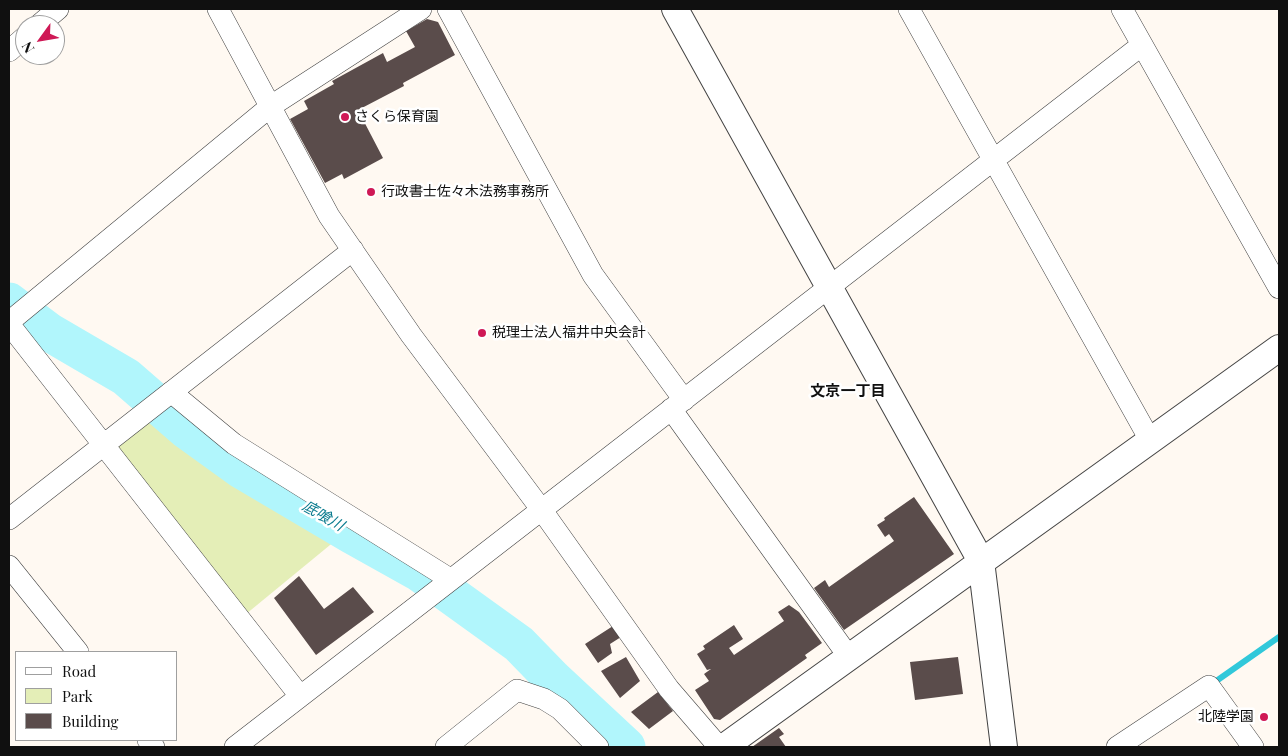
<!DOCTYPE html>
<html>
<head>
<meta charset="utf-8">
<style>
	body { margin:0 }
	#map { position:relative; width:1288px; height:756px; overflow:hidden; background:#fff9f2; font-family:"Playfair Display",serif }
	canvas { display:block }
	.frame { position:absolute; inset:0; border:10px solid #101010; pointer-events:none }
	.legend { position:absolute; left:15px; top:651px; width:162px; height:90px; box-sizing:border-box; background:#fff; border:1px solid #9f9f9f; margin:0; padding:6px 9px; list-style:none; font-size:15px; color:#101010 }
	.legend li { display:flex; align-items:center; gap:10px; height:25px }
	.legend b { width:25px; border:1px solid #9f9f9f }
	.north { position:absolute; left:15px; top:15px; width:50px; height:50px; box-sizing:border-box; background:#fff; border:1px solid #9f9f9f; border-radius:50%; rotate:238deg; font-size:14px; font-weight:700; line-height:20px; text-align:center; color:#101010 }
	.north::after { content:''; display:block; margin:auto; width:18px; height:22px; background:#cf1956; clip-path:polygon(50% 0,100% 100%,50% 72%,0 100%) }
</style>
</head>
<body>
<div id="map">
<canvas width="1288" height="756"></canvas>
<div class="frame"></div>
<ul class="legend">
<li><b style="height:6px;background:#fff"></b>Road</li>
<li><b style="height:14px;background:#e4eeb7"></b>Park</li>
<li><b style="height:14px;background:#5a4c4b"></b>Building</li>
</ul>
<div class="north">N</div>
</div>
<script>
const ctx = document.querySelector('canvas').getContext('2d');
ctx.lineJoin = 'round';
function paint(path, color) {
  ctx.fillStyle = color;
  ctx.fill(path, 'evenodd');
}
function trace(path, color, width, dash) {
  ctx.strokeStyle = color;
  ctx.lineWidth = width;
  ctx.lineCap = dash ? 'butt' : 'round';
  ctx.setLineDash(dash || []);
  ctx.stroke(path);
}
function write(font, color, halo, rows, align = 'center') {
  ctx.font = font + ' "Playfair Display","Noto Sans JP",serif';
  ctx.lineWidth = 5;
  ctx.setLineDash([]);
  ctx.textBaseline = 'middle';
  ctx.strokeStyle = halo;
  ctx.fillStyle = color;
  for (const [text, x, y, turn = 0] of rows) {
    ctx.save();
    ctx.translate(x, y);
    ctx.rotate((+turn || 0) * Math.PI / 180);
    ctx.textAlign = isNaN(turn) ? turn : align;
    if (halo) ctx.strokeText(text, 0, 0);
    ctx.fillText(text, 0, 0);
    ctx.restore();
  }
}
paint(new Path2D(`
	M154,406L341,536L240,619L103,446Z`), '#e4eeb7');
trace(new Path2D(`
	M1212,684L1279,637`), '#31c8da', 6);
trace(new Path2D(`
	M9,302L49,332L126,377L187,430L241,469L351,534L419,572L519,644L553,679L626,747`), '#b1f6fc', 39);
paint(new Path2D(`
	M427,19L438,22L455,55L403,83L404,86L358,110L383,158L344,179L342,174L325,183L290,119L308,109L304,101L334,84L332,81L383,53L387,62L415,47L406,31Z
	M914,497L954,554L844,630L814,588L825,580L829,587L894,541L889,534L885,537L877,525L885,520L884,518Z
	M299,576L324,609L353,587L374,612L316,655L274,598Z
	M789,605L799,612L822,643L805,655L807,658L720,720L714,719L695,690L709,681L704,674L711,669L707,670L697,654L705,649L703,646L734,625L743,639L729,648L734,655L784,621L778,612Z
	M613,626L621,637L610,644L612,653L598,663L585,644Z
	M626,657L640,681L620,698L601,671Z
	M958,657L963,694L915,700L910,662Z
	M658,692L673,711L649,729L631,712Z
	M779,728L784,734L779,737L786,747H752Z`), '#5a4c4b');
const minor = new Path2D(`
	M218,9L329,216L411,335L541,509L669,689L719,747
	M448,9L593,275L684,400
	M909,9L1150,440
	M1122,9L1279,288
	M39,25L58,9
	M9,51L25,37
	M9,322L271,106L421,9
	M9,324L300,696
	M171,392L234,444L450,579
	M671,409L849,657
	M9,519L353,250
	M9,566L78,652
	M148,740L154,747
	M235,747L1142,45
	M446,747L517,690L544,699L560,709L598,747
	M1117,747L1209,686L1253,747`);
const tertiary = new Path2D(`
	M675,9L981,561L1004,747
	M724,747L1279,348`);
trace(minor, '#434343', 22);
trace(tertiary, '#434343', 28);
trace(minor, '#fff', 21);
trace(tertiary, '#fff', 26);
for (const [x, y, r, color] of [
	[345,117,5,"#cf1956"],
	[371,192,5,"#cf1956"],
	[482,333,5,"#cf1956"],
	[1264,717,5,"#cf1956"]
]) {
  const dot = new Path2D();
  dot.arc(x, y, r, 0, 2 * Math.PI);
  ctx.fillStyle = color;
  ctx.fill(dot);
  trace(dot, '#fff', 2);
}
write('14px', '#101010', '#fff', [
	["さくら保育園",355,117],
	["行政書士佐々木法務事務所",381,192],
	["税理士法人福井中央会計",492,333],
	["北陸学園",1254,717,"right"]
], 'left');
write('bold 15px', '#101010', '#fff', [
	["文京一丁目",848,391]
]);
write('italic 15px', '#0c7c8f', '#fff', [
	["底喰川",323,516,30]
]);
</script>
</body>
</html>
